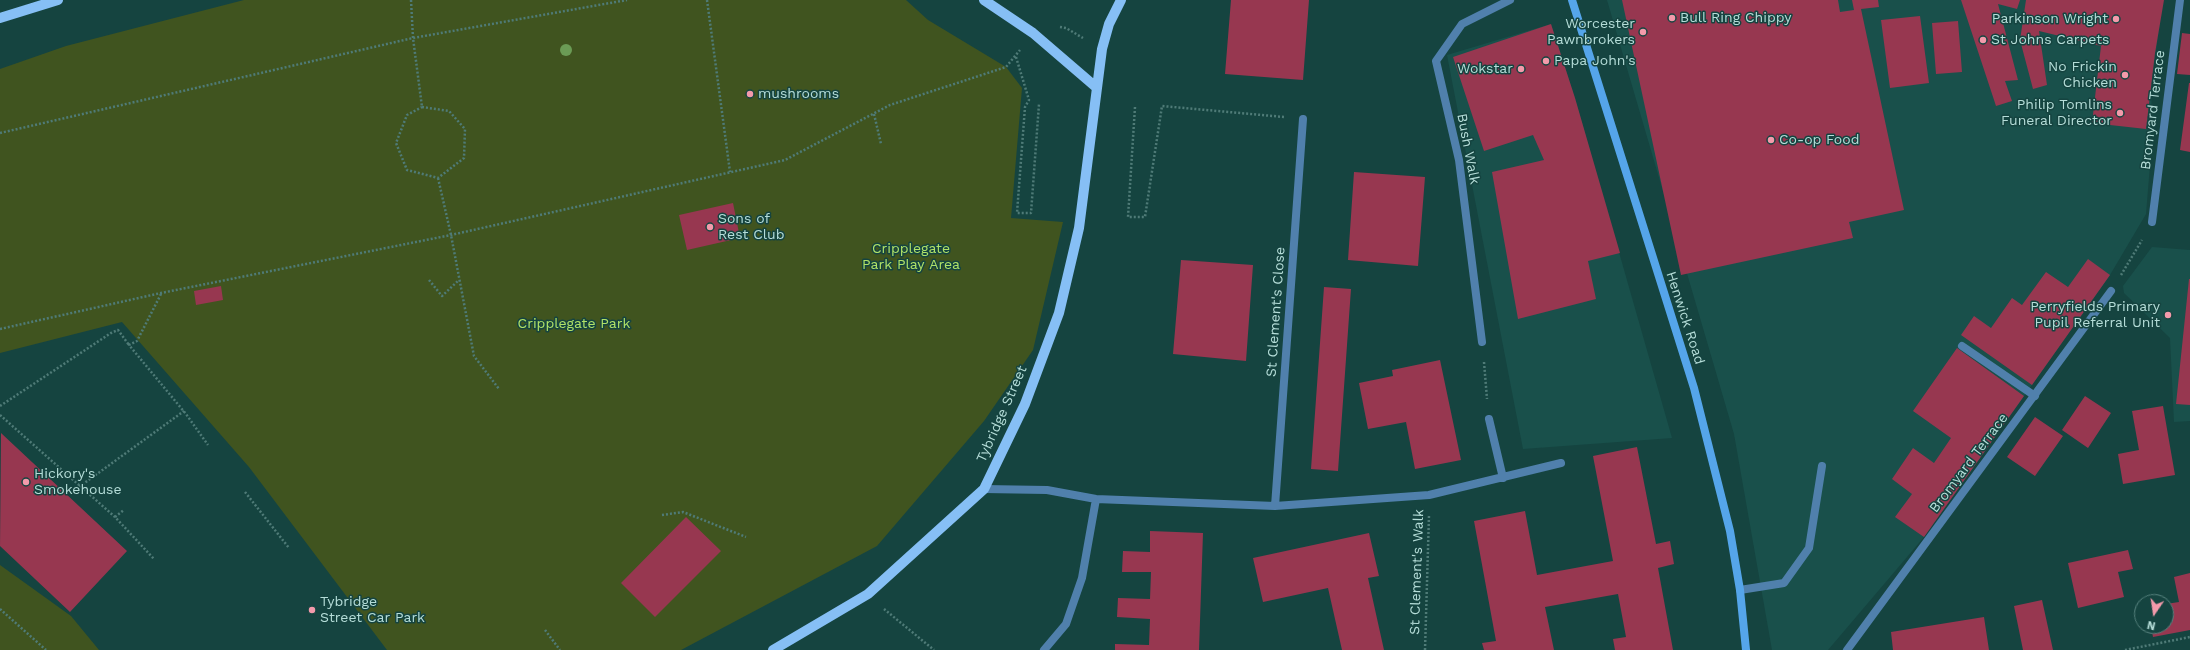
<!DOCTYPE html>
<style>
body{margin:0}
#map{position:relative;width:2190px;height:650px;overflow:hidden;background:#154440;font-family:"Work Sans",sans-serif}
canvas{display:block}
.north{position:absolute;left:2134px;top:594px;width:40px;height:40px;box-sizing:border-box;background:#154440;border:1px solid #55817d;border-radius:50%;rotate:193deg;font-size:11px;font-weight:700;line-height:16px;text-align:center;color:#b5ddd8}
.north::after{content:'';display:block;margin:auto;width:14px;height:18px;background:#f39aab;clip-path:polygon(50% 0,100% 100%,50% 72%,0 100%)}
</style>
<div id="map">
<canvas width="2190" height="650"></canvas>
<div class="north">N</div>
</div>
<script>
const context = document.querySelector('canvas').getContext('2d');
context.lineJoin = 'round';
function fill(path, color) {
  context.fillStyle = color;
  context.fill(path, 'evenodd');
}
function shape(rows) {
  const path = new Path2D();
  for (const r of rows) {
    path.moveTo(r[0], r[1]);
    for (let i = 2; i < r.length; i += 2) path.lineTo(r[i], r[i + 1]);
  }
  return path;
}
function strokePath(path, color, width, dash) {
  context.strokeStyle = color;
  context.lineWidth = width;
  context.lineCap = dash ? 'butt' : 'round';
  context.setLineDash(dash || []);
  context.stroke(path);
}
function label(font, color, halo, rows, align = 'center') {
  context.font = font + ' "Work Sans",sans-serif';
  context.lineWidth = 3;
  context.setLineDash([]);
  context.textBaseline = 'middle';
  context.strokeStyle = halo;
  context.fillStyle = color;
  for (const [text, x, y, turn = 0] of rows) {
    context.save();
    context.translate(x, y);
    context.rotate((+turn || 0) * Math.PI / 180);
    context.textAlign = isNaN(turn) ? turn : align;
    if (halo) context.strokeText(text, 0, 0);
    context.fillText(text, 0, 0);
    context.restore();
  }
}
const built = shape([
 [1607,0,2163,0,2152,80,2150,165,2146,214,2110,275,1924,537,1828,650,1772,650,1734,434],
 [1551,24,1575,98,1672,438,1523,449,1447,55],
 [2152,247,2190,250,2190,421,2174,422,2170,338,2124,293,2123,286]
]);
const green = shape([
 [244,0,906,0,928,20,1006,67,1022,88,1011,218,1063,222,1033,350,984,421,877,546,681,650,387,650,249,467,122,322,0,353,0,69,66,46],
 [0,565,71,616,99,650,0,650]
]);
const building = shape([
 [1231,0,1309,0,1303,80,1225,74],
 [1622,0,1838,0,1840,12,1854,10,1852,0,1878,0,1879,7,1861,9,1904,210,1849,222,1853,238,1681,275],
 [1961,0,2020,0,2017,9,1998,4,2018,80,2005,81,2012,101,1996,106],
 [2026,0,2164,0,2155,53,2146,129,2092,123,2101,46,2039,31,2047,85,2033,89,2020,40],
 [1920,16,1929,83,1890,88,1881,20],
 [1958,21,1962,72,1936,74,1932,23],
 [1551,24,1575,98,1620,253,1588,261,1596,299,1518,319,1492,172,1544,160,1533,135,1484,151,1453,57],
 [2182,33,2190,34,2190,75,2177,74],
 [2189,83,2190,83,2190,152,2180,150],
 [1354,172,1425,177,1418,266,1348,260],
 [733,203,740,238,687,250,679,215],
 [2088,259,2110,275,2032,385,1961,335,1974,316,1991,328,2012,298,2022,305,2046,272,2068,287],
 [1181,260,1253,265,1246,361,1173,354],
 [2189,279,2190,279,2190,405,2176,404],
 [221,286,223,300,196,305,194,291],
 [1324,287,1351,289,1338,471,1311,469],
 [1957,348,2024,396,1924,537,1895,517,1912,494,1892,479,1913,448,1934,463,1951,438,1913,411],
 [1440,360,1461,460,1415,469,1406,422,1368,429,1359,383,1393,376,1392,370],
 [2085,396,2111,413,2088,448,2062,430],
 [2163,406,2175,475,2123,484,2118,454,2139,450,2132,411],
 [2035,417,2063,436,2035,476,2007,457],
 [1,433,127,551,70,612,0,546],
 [1637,447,1656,544,1670,541,1674,564,1658,568,1673,650,1615,650,1613,639,1626,637,1618,594,1545,607,1554,650,1484,650,1482,643,1496,641,1474,521,1525,511,1537,575,1613,561,1593,456],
 [686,517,721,551,655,617,621,583],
 [1150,531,1203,533,1199,650,1115,650,1115,644,1149,645,1150,619,1117,617,1118,598,1150,599,1151,572,1122,572,1123,551,1150,552],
 [1369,533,1379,576,1368,578,1384,650,1342,650,1328,588,1263,602,1253,558],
 [2128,550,2133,569,2118,572,2124,597,2078,608,2068,563],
 [2190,573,2190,630,2153,637,2151,626,2166,626,2166,604,2179,602,2174,577],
 [2042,600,2053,650,2023,650,2014,606],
 [1984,617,1989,650,1893,650,1891,632]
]);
const path = shape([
 [411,0,413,38,422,107],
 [707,0,730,172],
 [1060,27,1066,28,1083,38],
 [1016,57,1029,100,1025,107,1017,213,1031,213,1039,104],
 [422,107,449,111,465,129,464,158,438,178,407,170,396,143,407,115,422,107],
 [1135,107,1128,217,1145,217,1162,106,1284,117],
 [874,114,881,144],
 [0,133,413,38,627,0],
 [438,178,451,235,474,356,499,389],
 [2121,275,2142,240],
 [429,280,442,296,459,280],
 [161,294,137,341,129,345,186,414,208,445],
 [0,329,161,293,451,235,785,160,890,105,1006,67,1020,50],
 [1484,362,1487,399],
 [0,406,111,333,118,330,129,345],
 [0,415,115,517,154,559],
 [79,487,184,411],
 [245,492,289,548],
 [662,515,683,512,746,537],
 [115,517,124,510],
 [0,609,46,650],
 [884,609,934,650],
 [545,630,560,650],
 [1425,650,1429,515],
 [2125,650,2190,637]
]);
const lane = shape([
 [1962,346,2035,396],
 [1740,590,1784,583,1809,548,1822,466]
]);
const street = shape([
 [2152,222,2180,0],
 [1482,342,1459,160,1436,61,1462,24,1510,0],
 [1489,419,1503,478],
 [984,489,1047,490,1096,499,1275,506,1429,495,1561,463],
 [1275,506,1303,119],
 [1044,650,1066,624,1082,578,1096,499],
 [1847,650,2111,291]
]);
const secondary = shape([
 [1572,0,1694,388,1730,531,1740,590,1746,650]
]);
const primary = shape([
 [984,0,1033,33,1097,88],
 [0,18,58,0],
 [773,650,868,594,984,489,1025,404,1059,313,1079,228,1102,49,1109,24,1121,0]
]);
const trees = [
 [566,50]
];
const markers = [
 [1672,18,4,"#f39aab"],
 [2116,19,4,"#f39aab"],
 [1643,32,4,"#f39aab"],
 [1983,40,4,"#f39aab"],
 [1546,61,4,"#f39aab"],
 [1521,69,4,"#f39aab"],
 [2125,75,4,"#f39aab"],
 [750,94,4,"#f39aab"],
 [2120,113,4,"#f39aab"],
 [1771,140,4,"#f39aab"],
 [710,227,4,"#f39aab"],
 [2168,315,4,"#f39aab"],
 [26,482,4,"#f39aab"],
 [312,610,4,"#f39aab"]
];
const poiNames = [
 ["Bull Ring Chippy",1680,18],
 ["Parkinson Wright",2108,19,"right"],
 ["Worcester",1635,24,"right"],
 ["Pawnbrokers",1635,40,"right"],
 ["St Johns Carpets",1991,40],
 ["Papa John's",1554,61],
 ["No Frickin",2117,67,"right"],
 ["Chicken",2117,83,"right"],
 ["Wokstar",1513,69,"right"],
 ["mushrooms",758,94],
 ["Philip Tomlins",2112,105,"right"],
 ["Funeral Director",2112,121,"right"],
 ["Co-op Food",1779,140],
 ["Sons of",718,219],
 ["Rest Club",718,235],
 ["Perryfields Primary",2160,307,"right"],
 ["Pupil Referral Unit",2160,323,"right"],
 ["Hickory's",34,474],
 ["Smokehouse",34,490],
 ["Tybridge",320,602],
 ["Street Car Park",320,618]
];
const streetNames = [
 ["Bromyard Terrace",2153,110,-83],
 ["Bush Walk",1468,149,79],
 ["St Clement's Close",1276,312,-86],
 ["Henwick Road",1685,318,72],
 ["Tybridge Street",1002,414,-66],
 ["Bromyard Terrace",1969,463,-53],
 ["St Clement's Walk",1417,572,-88]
];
const parkNames = [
 ["Cripplegate",911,249],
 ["Park Play Area",911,265],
 ["Cripplegate Park",574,324]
];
fill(built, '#19504b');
fill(green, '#40541f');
fill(building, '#973750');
strokePath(path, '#4f7b77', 2.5, [2, 2]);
strokePath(lane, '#5080ac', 8);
strokePath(street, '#5080ac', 8);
strokePath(secondary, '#55a5ea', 8);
strokePath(primary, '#86bff5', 10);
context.fillStyle = '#6b9b55';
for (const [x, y] of trees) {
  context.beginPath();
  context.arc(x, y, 6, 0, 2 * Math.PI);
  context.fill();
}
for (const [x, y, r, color] of markers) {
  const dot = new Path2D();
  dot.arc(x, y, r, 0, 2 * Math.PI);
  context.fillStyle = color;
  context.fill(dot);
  strokePath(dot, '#154440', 1.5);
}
label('14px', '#b5ddd8', '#154440', poiNames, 'left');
label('14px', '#b5ddd8', '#154440', streetNames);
label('14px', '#b1e267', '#154440', parkNames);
</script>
